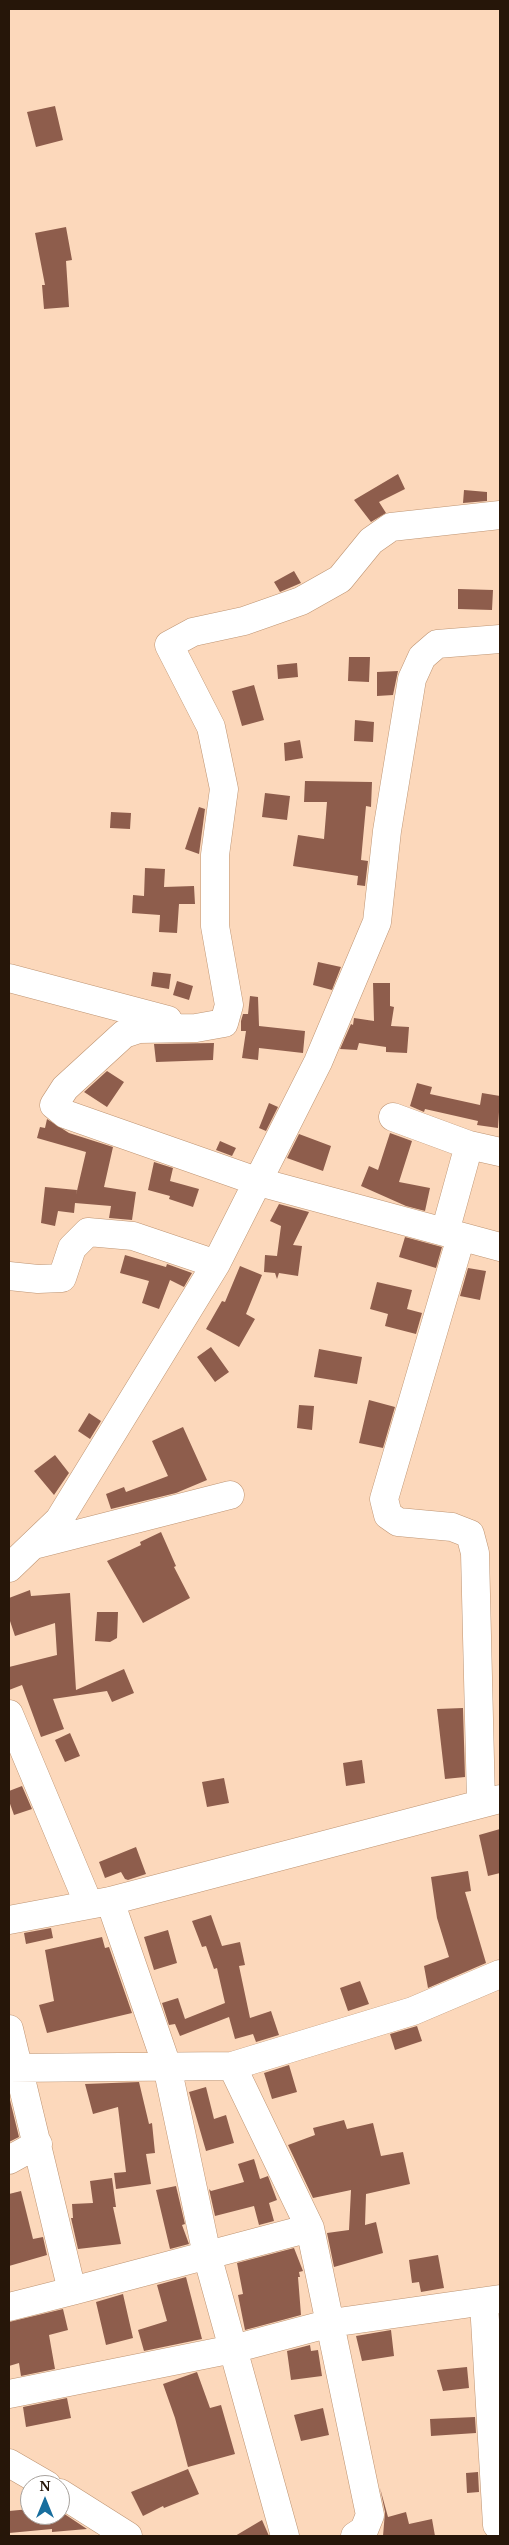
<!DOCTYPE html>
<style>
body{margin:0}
#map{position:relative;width:509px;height:2545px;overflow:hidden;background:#fcd8bb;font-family:"Noto Serif",serif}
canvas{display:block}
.frame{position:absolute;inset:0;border:10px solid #261609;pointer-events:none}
.north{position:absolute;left:20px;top:2475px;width:50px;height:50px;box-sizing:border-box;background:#fff;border:1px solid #a8a29d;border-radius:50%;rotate:0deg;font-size:14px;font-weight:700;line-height:20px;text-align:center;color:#261609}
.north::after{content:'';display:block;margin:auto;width:18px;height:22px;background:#186e9e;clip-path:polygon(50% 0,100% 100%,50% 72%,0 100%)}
</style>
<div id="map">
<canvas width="509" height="2545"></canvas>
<div class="frame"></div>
<div class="north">N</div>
</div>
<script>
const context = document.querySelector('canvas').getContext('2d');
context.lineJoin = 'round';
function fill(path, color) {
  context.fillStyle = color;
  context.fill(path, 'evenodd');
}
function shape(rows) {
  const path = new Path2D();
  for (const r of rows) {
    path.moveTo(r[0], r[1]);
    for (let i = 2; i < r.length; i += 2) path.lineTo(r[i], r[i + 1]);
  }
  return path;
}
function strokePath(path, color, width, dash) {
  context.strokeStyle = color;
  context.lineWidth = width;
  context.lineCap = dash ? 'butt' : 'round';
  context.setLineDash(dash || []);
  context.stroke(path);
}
const building = shape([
 [55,106,63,140,36,147,27,112],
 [66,227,72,260,66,261,69,307,44,309,42,285,45,285,35,233],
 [398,474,405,489,379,502,386,513,371,522,354,500],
 [464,490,487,492,487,501,463,503],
 [294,571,301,583,280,592,274,582],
 [458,589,493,590,492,610,458,609],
 [349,657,370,657,369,682,348,681],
 [297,663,298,677,278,679,277,665],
 [398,671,393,695,377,696,377,672],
 [254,685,264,720,242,726,232,691],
 [355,720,374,722,373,742,354,741],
 [300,740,303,758,285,761,284,743],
 [305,781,372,782,371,807,366,806,361,860,368,861,365,886,357,885,358,876,293,866,298,835,324,839,327,802,304,802],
 [265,793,290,796,287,820,262,817],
 [199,807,205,809,199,854,185,849],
 [111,812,131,813,130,829,110,828],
 [145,868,165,869,164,887,194,886,195,904,179,904,177,933,159,932,160,915,132,913,133,895,144,896],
 [318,962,341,967,332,990,313,985],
 [153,972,171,974,169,989,151,986],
 [177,981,193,986,189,1000,173,995],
 [373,983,390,983,390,1006,394,1007,391,1026,409,1027,407,1053,386,1052,386,1047,359,1043,357,1050,340,1049,351,1024,353,1025,354,1018,374,1021],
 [250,996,258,997,259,1026,305,1031,303,1053,259,1048,258,1060,242,1058,246,1031,241,1031,241,1021,243,1014,248,1014],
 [214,1043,213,1060,156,1062,154,1044],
 [107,1071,124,1082,107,1107,84,1092],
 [417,1083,432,1087,430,1094,480,1105,482,1093,500,1096,498,1128,477,1125,478,1121,425,1109,424,1112,410,1106],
 [269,1103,278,1107,266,1131,259,1128],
 [47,1119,69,1133,113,1147,104,1187,136,1192,132,1220,109,1218,111,1206,75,1203,74,1213,58,1211,55,1226,41,1223,45,1187,77,1190,76,1195,86,1152,37,1138,40,1127,45,1128],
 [390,1133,412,1141,399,1182,430,1188,425,1211,406,1206,361,1186,369,1166,378,1170],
 [299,1134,331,1146,323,1171,287,1158],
 [220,1141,236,1148,232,1156,216,1150],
 [154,1162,173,1168,170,1181,199,1189,193,1207,169,1199,170,1196,148,1190],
 [279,1204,309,1212,293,1245,302,1246,298,1276,279,1273,277,1279,275,1273,264,1272,265,1255,277,1256,281,1226,270,1221],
 [405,1237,442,1247,436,1268,399,1257],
 [125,1255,166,1267,167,1264,192,1273,184,1287,170,1280,159,1309,142,1303,149,1281,120,1273],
 [240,1266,262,1275,246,1314,255,1319,239,1347,206,1329,222,1301,225,1302],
 [468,1268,486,1271,480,1300,460,1296],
 [377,1282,412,1290,407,1309,422,1313,416,1334,385,1326,388,1314,370,1309],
 [211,1347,229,1372,215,1382,197,1357],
 [319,1349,362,1357,357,1384,314,1377],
 [369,1400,395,1407,383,1448,359,1443],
 [299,1405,314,1406,312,1430,297,1428],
 [89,1413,101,1421,90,1439,78,1431],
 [183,1427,207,1480,176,1493,111,1509,106,1494,124,1487,126,1492,168,1476,152,1441],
 [55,1455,69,1473,54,1495,34,1471],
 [161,1532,176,1566,174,1567,190,1598,143,1623,107,1561,141,1545,140,1542],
 [30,1590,31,1596,70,1593,76,1690,124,1669,134,1693,112,1702,107,1691,53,1699,64,1729,41,1737,22,1685,9,1690,9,1667,57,1655,55,1623,15,1636,9,1618,9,1598],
 [97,1612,118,1612,117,1638,110,1642,95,1641],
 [463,1708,465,1777,445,1779,437,1709],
 [70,1733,80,1756,65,1762,55,1740],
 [362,1760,365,1783,346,1786,343,1763],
 [224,1778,229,1803,207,1807,202,1782],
 [22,1786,32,1809,14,1815,9,1801,9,1791],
 [500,1829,500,1873,488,1876,479,1835],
 [136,1847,146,1874,128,1880,125,1879,121,1872,105,1878,99,1862],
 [468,1871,471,1891,465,1892,486,1963,428,1988,424,1966,449,1957,437,1918,431,1877],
 [211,1915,222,1946,240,1942,245,1965,239,1966,250,2018,271,2011,279,2035,256,2042,253,2034,235,2039,229,2017,180,2036,175,2024,169,2025,162,2003,178,1998,185,2019,225,2003,217,1968,214,1969,206,1946,202,1947,192,1921],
 [51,1928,53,1938,26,1944,24,1933],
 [168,1930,177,1963,154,1970,144,1937],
 [102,1937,105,1948,109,1947,132,2013,47,2033,39,2005,54,2001,45,1950],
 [360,1981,369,2004,348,2011,340,1988],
 [417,2026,422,2041,395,2050,390,2034],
 [289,2065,297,2092,272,2099,264,2073],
 [139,2082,149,2124,152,2123,155,2153,146,2154,151,2184,116,2189,114,2173,126,2172,118,2107,93,2114,85,2084],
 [206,2087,214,2119,226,2115,234,2143,206,2151,189,2092],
 [9,2096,19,2137,9,2142],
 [344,2120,347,2129,373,2123,381,2156,403,2152,410,2184,366,2194,365,2225,376,2222,383,2253,334,2267,327,2233,349,2230,351,2190,313,2198,288,2145,315,2135,313,2128],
 [254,2159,260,2179,268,2176,277,2200,269,2203,274,2221,259,2225,254,2206,215,2216,209,2189,211,2191,244,2182,238,2164],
 [112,2178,116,2207,113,2207,121,2244,78,2249,71,2218,73,2218,72,2204,93,2203,90,2181],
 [176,2186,185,2224,182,2225,189,2244,170,2249,156,2190],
 [21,2191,33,2239,43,2237,47,2255,9,2266,9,2194],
 [294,2248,303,2271,299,2272,300,2277,298,2277,301,2315,245,2330,238,2295,243,2294,237,2263],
 [438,2255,444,2288,421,2292,419,2282,412,2283,409,2260],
 [186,2277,202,2339,144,2351,138,2330,167,2321,157,2285],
 [123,2294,133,2338,106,2345,96,2302],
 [63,2309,68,2330,49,2335,55,2369,21,2376,19,2363,9,2366,9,2322],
 [391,2330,394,2356,362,2361,356,2336],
 [310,2345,311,2351,318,2350,322,2376,291,2380,287,2351],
 [467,2367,469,2388,443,2391,437,2370],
 [197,2372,210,2408,221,2405,235,2454,188,2467,175,2418,163,2384],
 [67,2398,71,2418,26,2427,23,2407],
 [323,2408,329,2435,301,2441,294,2415],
 [475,2417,476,2433,431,2436,430,2419],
 [188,2469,199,2494,164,2508,163,2506,143,2516,131,2492],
 [478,2472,479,2492,467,2493,466,2473],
 [380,2488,388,2517,406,2512,409,2524,432,2519,435,2536,383,2536,385,2512],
 [30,2509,30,2515,60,2515,60,2511,87,2529,52,2532,52,2529,9,2533,9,2511],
 [262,2520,269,2536,235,2536]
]);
const minor = shape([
 [500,515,391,527,371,541,340,579,301,601,244,621,193,632,169,645,211,727,224,789,215,855,215,926,229,1005,224,1023,196,1028,139,1029,124,1034,65,1088,54,1105,65,1114,259,1182,500,1247],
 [9,978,168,1020],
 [393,1117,469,1145],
 [445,1232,469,1145,500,1152],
 [461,1237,384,1499,388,1515,398,1522,452,1527,470,1534,475,1553,481,1802],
 [9,1276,38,1279,62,1278,72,1248,88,1232,133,1236,216,1264],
 [34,1545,230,1495],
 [9,1568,59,1520,216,1264,318,1062,377,922,387,831,412,679,422,657,437,644,500,639],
 [9,1714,89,1905],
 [110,1901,167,2066,207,2255,285,2536],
 [9,1920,110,1901,500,1799],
 [9,2029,72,2291,310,2228],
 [232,2066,413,2011,500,1974],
 [9,2068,232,2066,310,2228,370,2515,364,2530,355,2536],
 [9,2160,38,2144],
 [484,2303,497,2525],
 [9,2307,72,2291],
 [9,2394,233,2349,331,2323,500,2299]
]);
const major = shape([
 [9,2463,47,2485],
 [60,2493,128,2536]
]);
fill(building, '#8e5d4c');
strokePath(minor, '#be9472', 29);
strokePath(major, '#be9472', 29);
strokePath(minor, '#fff', 28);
strokePath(major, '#fff', 28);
</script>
